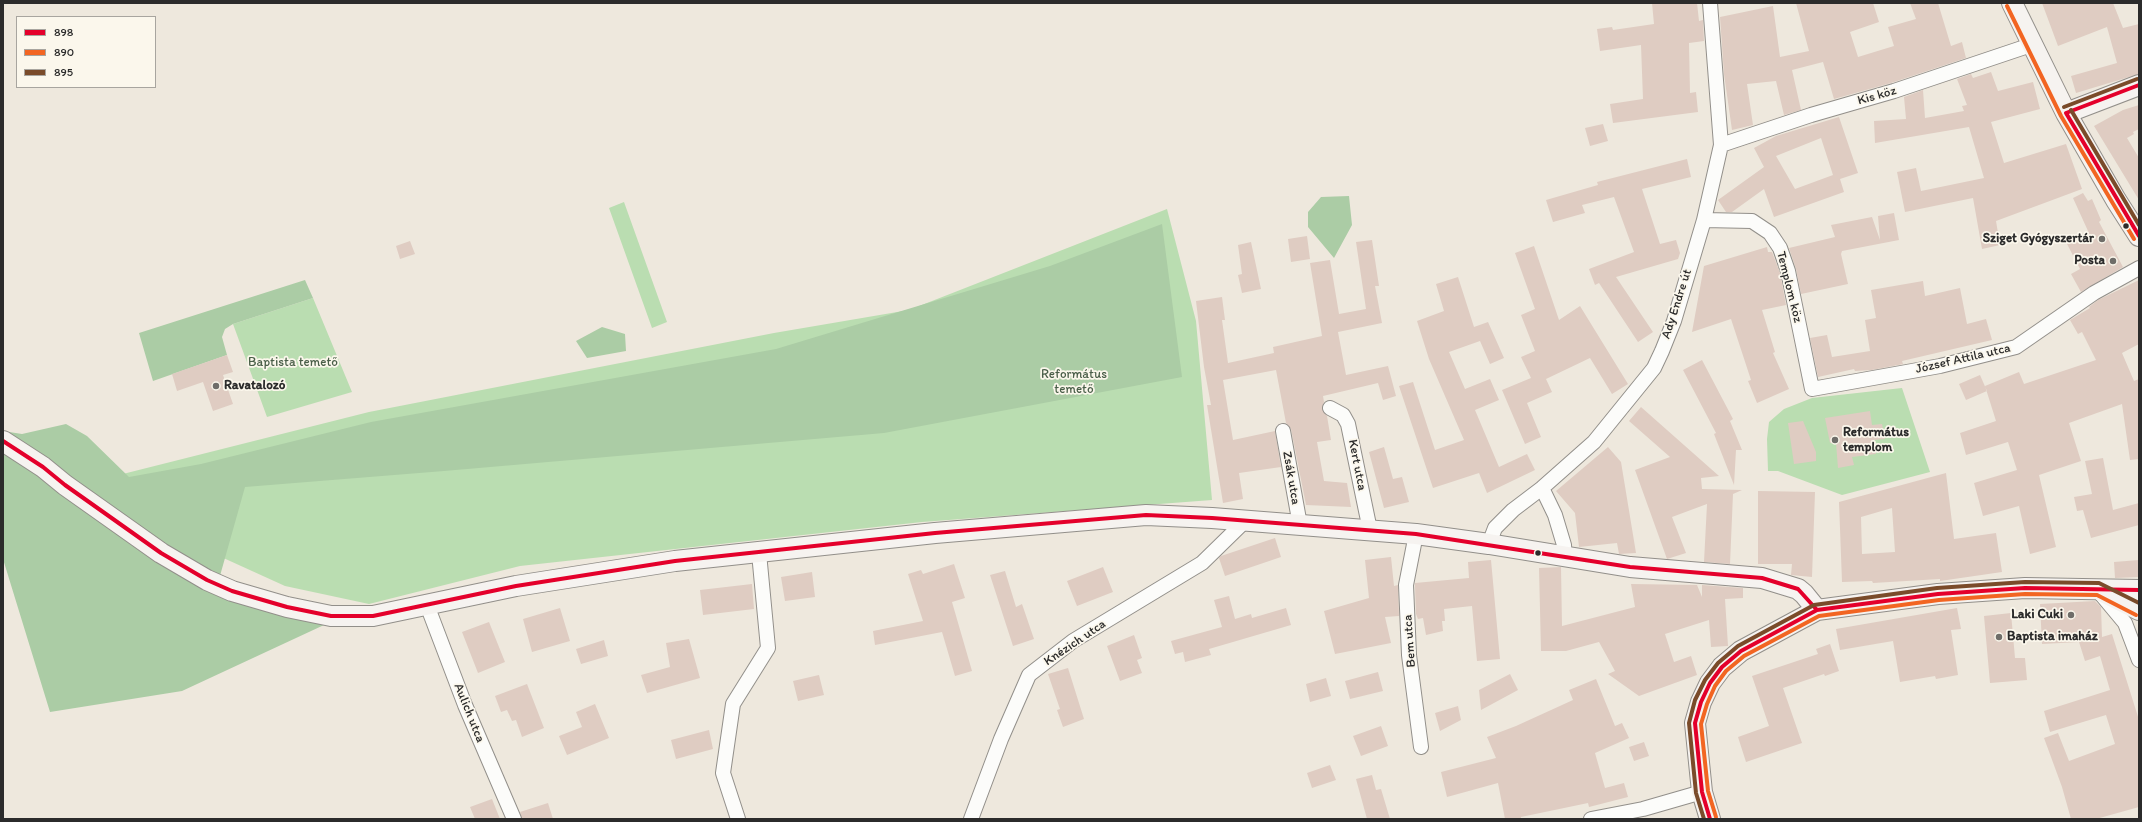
<!DOCTYPE html>
<meta charset="utf-8">
<style>
body{margin:0}
#map{position:relative;width:2142px;height:822px;overflow:hidden;background:#eee8dd;font-family:Itim,sans-serif}
canvas{display:block}
.frame{position:absolute;inset:0;border:4px solid #2b2b2b;pointer-events:none}
.legend{position:absolute;left:16px;top:16px;width:140px;height:72px;box-sizing:border-box;background:#fbf7ec;border:1px solid #a8a59f;margin:0;padding:5px 7px;list-style:none;font-size:12px;color:#2b2b2b}
.legend li{display:flex;align-items:center;gap:8px;height:20px}
.legend b{width:20px;border:1px solid #a8a59f}
</style>
<div id="map">
<canvas width="2142" height="822"></canvas>
<div class="frame"></div>
<ul class="legend">
<li><b style="height:5px;background:#e4002b"></b>898</li>
<li><b style="height:5px;background:#f26522"></b>890</li>
<li><b style="height:5px;background:#7a4b2a"></b>895</li>
</ul>
</div>
<script>
const context = document.querySelector('canvas').getContext('2d');
context.lineJoin = 'round';
function fill(path, color) {
  context.fillStyle = color;
  context.fill(path, 'evenodd');
}
function shape(rows) {
  const path = new Path2D();
  for (const r of rows) {
    path.moveTo(r[0], r[1]);
    for (let i = 2; i < r.length; i += 2) path.lineTo(r[i], r[i + 1]);
  }
  return path;
}
function strokePath(path, color, width, dash) {
  context.strokeStyle = color;
  context.lineWidth = width;
  context.lineCap = dash ? 'butt' : 'round';
  context.setLineDash(dash || []);
  context.stroke(path);
}
function label(font, color, halo, rows, align = 'center') {
  context.font = font + ' Itim,sans-serif';
  context.lineWidth = 3.5;
  context.setLineDash([]);
  context.textBaseline = 'middle';
  context.strokeStyle = halo;
  context.fillStyle = color;
  for (const [text, x, y, turn = 0] of rows) {
    context.save();
    context.translate(x, y);
    context.rotate((+turn || 0) * Math.PI / 180);
    context.textAlign = isNaN(turn) ? turn : align;
    if (halo) context.strokeText(text, 0, 0);
    context.fillText(text, 0, 0);
    context.restore();
  }
}
const green = shape([
 [624,202,667,322,652,328,609,208],
 [1167,209,1196,321,1212,500,922,522,520,566,369,604,285,586,208,551,99,480,369,412,774,333,909,310],
 [313,298,352,392,267,417,233,324],
 [1902,388,1930,472,1842,495,1778,471,1768,471,1767,439,1769,422,1784,409,1812,398]
]);
const forest = shape([
 [1349,196,1352,225,1334,258,1308,227,1308,212,1321,197],
 [1162,224,1182,377,884,433,444,471,245,487,216,590,324,625,182,691,50,712,3,559,3,431,22,434,66,424,87,436,129,477,201,464,371,422,776,349,1050,266],
 [305,280,313,298,233,324,225,329,222,337,227,355,153,381,139,333],
 [602,327,625,334,626,351,587,358,576,341]
]);
const building = shape([
 [1652,3,1697,3,1699,21,1703,20,1704,41,1689,43,1690,93,1696,92,1698,112,1613,123,1610,104,1643,99,1641,45,1600,51,1597,29,1612,27,1613,30,1654,24],
 [1796,3,1873,3,1879,22,1850,32,1858,57,1894,46,1888,27,1916,19,1910,3,1938,3,1951,46,1962,42,1966,58,1891,83,1834,99,1823,62,1792,70,1801,110,1784,115,1776,81,1747,84,1753,125,1732,130,1724,74,1720,17,1773,6,1780,57,1809,51],
 [2042,3,2113,3,2123,28,2139,24,2139,74,2076,93,2071,76,2117,63,2107,27,2058,46],
 [1991,72,1998,91,2033,82,2040,109,1991,122,2004,163,2066,144,2082,189,1996,221,2000,245,1982,249,1973,198,1905,212,1897,172,1916,168,1921,191,1984,178,1969,127,1875,143,1874,121,1906,119,1904,97,1923,90,1925,118,1964,111,1962,106,1967,105,1957,79,1971,74,1973,78],
 [2139,105,2139,129,2133,132,2134,134,2127,138,2139,158,2139,200,2094,126,2123,110],
 [1839,117,1858,173,1840,179,1844,192,1774,217,1764,189,1732,212,1726,212,1718,200,1764,167,1754,148,1776,136],
 [1821,138,1833,175,1795,189,1776,156],
 [1603,124,1608,141,1590,146,1585,128],
 [1687,159,1691,177,1642,189,1660,244,1676,240,1680,253,1678,259,1616,277,1653,332,1638,342,1599,283,1595,285,1589,269,1634,252,1614,197,1582,205,1585,213,1553,222,1546,200,1598,185,1597,182],
 [2083,193,2088,201,2092,199,2101,220,2099,222,2123,267,2081,292,2071,274,2080,269,2066,242,2088,231,2073,198],
 [1894,213,1899,240,1842,251,1841,254,1848,284,1801,294,1796,269,1789,248,1835,237,1831,225,1872,217,1880,240,1878,216],
 [1307,236,1310,259,1291,262,1288,239],
 [1372,240,1379,286,1375,286,1382,323,1338,332,1346,375,1388,366,1396,396,1383,400,1378,383,1323,396,1324,402,1322,409,1327,416,1331,440,1317,442,1324,481,1347,483,1351,507,1306,505,1291,429,1286,423,1276,370,1223,380,1233,440,1275,431,1281,467,1239,473,1243,499,1223,503,1207,405,1211,405,1204,367,1196,301,1222,297,1225,320,1222,320,1228,363,1274,353,1273,347,1322,336,1310,263,1330,260,1339,314,1366,309,1356,242],
 [410,241,415,254,400,259,396,246],
 [1251,242,1261,289,1242,293,1238,275,1242,274,1238,245],
 [1534,246,1559,320,1580,306,1628,384,1612,394,1590,358,1546,379,1552,392,1527,403,1541,437,1525,444,1502,390,1531,378,1521,357,1535,351,1521,315,1535,309,1515,253],
 [1767,247,1768,252,1772,252,1780,273,1786,305,1762,310,1775,352,1773,353,1789,389,1757,403,1748,381,1751,380,1731,319,1692,332,1704,266],
 [1458,277,1474,327,1488,322,1504,358,1490,364,1480,341,1449,352,1465,389,1490,379,1499,400,1475,410,1499,467,1527,454,1535,470,1487,493,1479,473,1433,488,1399,386,1413,382,1435,450,1464,440,1429,359,1417,321,1444,311,1436,284],
 [2139,280,2139,344,2122,353,2134,381,2139,379,2139,459,2130,460,2122,404,2069,423,2081,461,2039,475,2056,547,2030,554,2019,506,1983,516,1974,483,2017,470,2008,442,1966,455,1960,433,1996,421,1985,386,2019,372,2024,384,2096,360,2082,332,2078,334,2070,320,2090,308,2089,307,2098,300],
 [1923,281,1925,296,1960,288,1967,324,1986,319,1992,340,1902,361,1903,364,1872,370,1855,371,1854,369,1818,377,1810,338,1827,335,1832,357,1870,351,1865,320,1876,318,1871,290],
 [227,355,233,372,223,375,233,404,213,411,203,382,177,391,172,374],
 [1702,360,1733,419,1730,421,1742,450,1736,450,1734,485,1714,434,1716,433,1683,370],
 [1980,375,1987,391,1966,400,1959,384],
 [1641,407,1719,476,1701,478,1702,489,1742,490,1733,494,1730,564,1704,562,1707,504,1672,517,1686,553,1667,559,1635,470,1670,457,1629,421],
 [1870,411,1872,425,1882,424,1885,439,1874,440,1876,454,1852,457,1854,465,1838,468,1836,443,1830,443,1825,418],
 [1803,421,1816,452,1816,461,1794,464,1788,423],
 [1384,447,1393,479,1402,477,1409,502,1384,508,1369,452],
 [1608,447,1621,462,1636,553,1619,554,1617,543,1579,547,1575,513,1556,491],
 [2103,458,2113,510,2139,503,2139,525,2091,538,2083,510,2077,511,2074,497,2092,494,2085,461],
 [1946,473,1954,539,1996,533,2002,572,1940,581,1940,579,1873,583,1872,581,1842,582,1839,502],
 [1892,508,1895,552,1862,554,1861,517],
 [1758,491,1815,492,1812,577,1791,575,1792,564,1758,564],
 [1275,538,1281,557,1225,576,1219,558,1221,556],
 [1391,557,1394,586,1398,585,1399,616,1385,617,1391,643,1335,654,1324,611,1369,598,1365,560],
 [1491,560,1500,659,1477,661,1472,606,1444,609,1445,621,1442,621,1443,631,1426,635,1423,618,1418,619,1416,614,1415,586,1415,583,1469,578,1468,562],
 [2139,560,2139,577,2115,578,2114,562],
 [954,564,965,598,952,602,972,671,955,676,942,632,875,645,873,631,923,621,908,574,921,570,923,574],
 [1103,567,1113,592,1077,606,1067,581],
 [1561,567,1562,626,1635,607,1631,584,1697,585,1702,597,1702,585,1743,588,1743,598,1725,599,1728,646,1711,647,1709,620,1665,634,1674,662,1691,656,1697,675,1639,696,1608,674,1615,671,1599,642,1566,651,1541,651,1539,568],
 [1005,571,1016,607,1022,604,1034,639,1013,646,990,575],
 [812,572,815,597,785,601,781,577],
 [752,584,754,609,703,615,700,590],
 [1229,596,1235,619,1251,614,1252,618,1286,608,1291,625,1209,649,1211,655,1185,662,1183,652,1175,654,1171,641,1222,627,1214,600],
 [2095,601,2101,607,2102,637,2112,634,2139,720,2139,807,2096,819,2071,819,2062,787,2044,738,2058,733,2069,761,2115,744,2106,715,2050,732,2044,711,2110,690,2100,656,2085,661,2079,642,2042,644,2040,604],
 [560,608,570,641,532,652,523,619],
 [1957,608,1961,629,1951,630,1958,675,1936,679,1935,676,1900,682,1893,641,1840,650,1836,629],
 [2011,613,2015,658,2025,658,2027,680,1990,683,1984,616],
 [489,622,505,662,478,673,462,632],
 [1134,635,1142,658,1137,660,1142,673,1120,681,1107,646],
 [689,639,700,678,647,693,641,675,670,667,666,643],
 [604,640,608,656,581,664,576,649],
 [1830,644,1839,671,1825,676,1824,674,1783,688,1802,743,1746,762,1738,737,1769,726,1752,676,1818,654,1816,649],
 [1068,668,1084,719,1063,727,1057,710,1060,709,1048,674],
 [1378,672,1383,691,1350,699,1345,681],
 [1510,674,1518,690,1481,710,1479,690],
 [819,675,824,695,798,701,793,681],
 [1326,678,1331,696,1310,702,1306,684],
 [1596,679,1615,726,1622,723,1629,738,1595,753,1605,788,1624,783,1628,797,1589,807,1588,803,1521,817,1521,819,1505,819,1498,783,1447,797,1441,772,1496,758,1487,737,1516,726,1573,700,1569,690],
 [527,684,544,728,522,737,516,720,512,721,507,710,501,712,495,696],
 [595,704,609,738,567,755,559,736,582,727,576,712],
 [1458,706,1461,720,1440,731,1435,713],
 [1381,726,1388,746,1361,756,1353,736],
 [709,730,713,749,676,759,671,740],
 [1644,742,1649,756,1634,761,1629,747],
 [1330,765,1336,780,1312,788,1307,773],
 [1372,775,1376,790,1381,789,1390,819,1367,819,1356,779],
 [492,799,500,819,475,819,470,807],
 [548,803,553,819,522,819,520,812]
]);
const minor = shape([
 [1721,145,1811,115,1894,91,2031,45],
 [1704,220,1752,221,1770,233,1780,248,1788,271,1812,389,1940,366,2016,347,2094,293,2139,268],
 [1330,408,1343,415,1348,424,1370,530],
 [1283,431,1300,525],
 [1542,488,1555,515,1564,545,1565,558],
 [1416,534,1406,585,1409,655,1421,747],
 [1489,544,1495,528,1513,510,1542,488,1594,442,1654,368,1662,351,1674,321,1704,220,1721,145,1710,3],
 [2100,593,2125,623,2139,660],
 [427,605,465,705,514,819],
 [738,819,723,773,733,704,768,648,759,553],
 [971,819,1001,739,1029,675,1073,641,1202,563,1246,520],
 [1591,819,1643,809,1702,792]
]);
const secondary = shape([
 [2012,3,2066,113,2116,200,2139,236],
 [2066,113,2139,85],
 [3,441,43,467,65,485,161,553,207,580,232,591,287,607,331,616,373,616,516,586,675,561,935,533,1146,515,1212,518,1416,534,1489,544,1630,567,1762,578,1798,589,1804,594,1817,610],
 [2103,592,2139,610],
 [1710,819,1702,792,1695,723,1701,702,1710,683,1722,667,1741,651,1817,610,1938,594,2025,588,2139,590]
]);
const bus1 = shape([
 [2066,113,2139,236],
 [2066,113,2139,85],
 [3,441,43,467,65,485,161,553,207,580,232,591,287,607,331,616,373,616,516,586,675,561,935,533,1146,515,1212,518,1416,534,1630,567,1762,578,1798,589,1817,610],
 [1710,819,1702,792,1695,723,1701,702,1710,683,1722,667,1741,651,1817,610,1938,594,2025,588,2139,590]
]);
const bus2 = shape([
 [2007,6,2061,116,2134,239],
 [1716,817,1708,791,1701,724,1707,704,1715,686,1726,671,1744,656,1819,616,1939,600,2025,594,2097,595,2136,615]
]);
const bus3 = shape([
 [2064,107,2137,79],
 [2071,110,2139,225],
 [1704,819,1696,793,1689,723,1695,700,1705,680,1718,663,1738,646,1814,605,1937,588,2025,582,2099,583,2139,603]
]);
const markers = [
 [2126,226,3.5,"#2b2b2b"],
 [2102,239,4,"#6f6d69"],
 [2113,261,4,"#6f6d69"],
 [216,386,4,"#6f6d69"],
 [1835,440,4,"#6f6d69"],
 [1538,553,3.5,"#2b2b2b"],
 [2071,615,4,"#6f6d69"],
 [1999,637,4,"#6f6d69"]
];
const streetNames = [
 ["Kis köz",1877,96,-16],
 ["Templom köz",1789,287,76],
 ["Ady Endre út",1677,304,-72],
 ["József Attila utca",1963,359,-13],
 ["Kert utca",1357,465,79],
 ["Zsák utca",1291,478,80],
 ["Bem utca",1410,641,-94],
 ["Knézich utca",1075,643,-34],
 ["Aulich utca",469,713,68]
];
const poiNames = [
 ["Sziget Gyógyszertár",2094,239],
 ["Posta",2105,261],
 ["Ravatalozó",224,386,"left"],
 ["Református",1843,433,"left"],
 ["templom",1843,448,"left"],
 ["Laki Cuki",2063,615],
 ["Baptista imaház",2007,637,"left"]
];
const parkNames = [
 ["Baptista temető",293,363],
 ["Református",1074,375],
 ["temető",1074,390]
];
fill(green, '#baddb1');
fill(forest, '#abcca5');
fill(building, '#dfccc2');
strokePath(minor, '#928f8a', 16);
strokePath(secondary, '#928f8a', 22);
strokePath(minor, '#fcfcfa', 14);
strokePath(secondary, '#f6f3f0', 20);
strokePath(bus1, '#e4002b', 4);
strokePath(bus2, '#f26522', 4);
strokePath(bus3, '#7a4b2a', 4);
for (const [x, y, r, color] of markers) {
  const dot = new Path2D();
  dot.arc(x, y, r, 0, 2 * Math.PI);
  context.fillStyle = color;
  context.fill(dot);
  strokePath(dot, '#fbf7ec', 1.5);
}
label('13px', '#2b2b2b', '#fbf7ec', streetNames);
label('bold 13px', '#2b2b2b', '#fbf7ec', poiNames, 'right');
label('13px', '#495e48', '#fbf7ec', parkNames);
</script>
